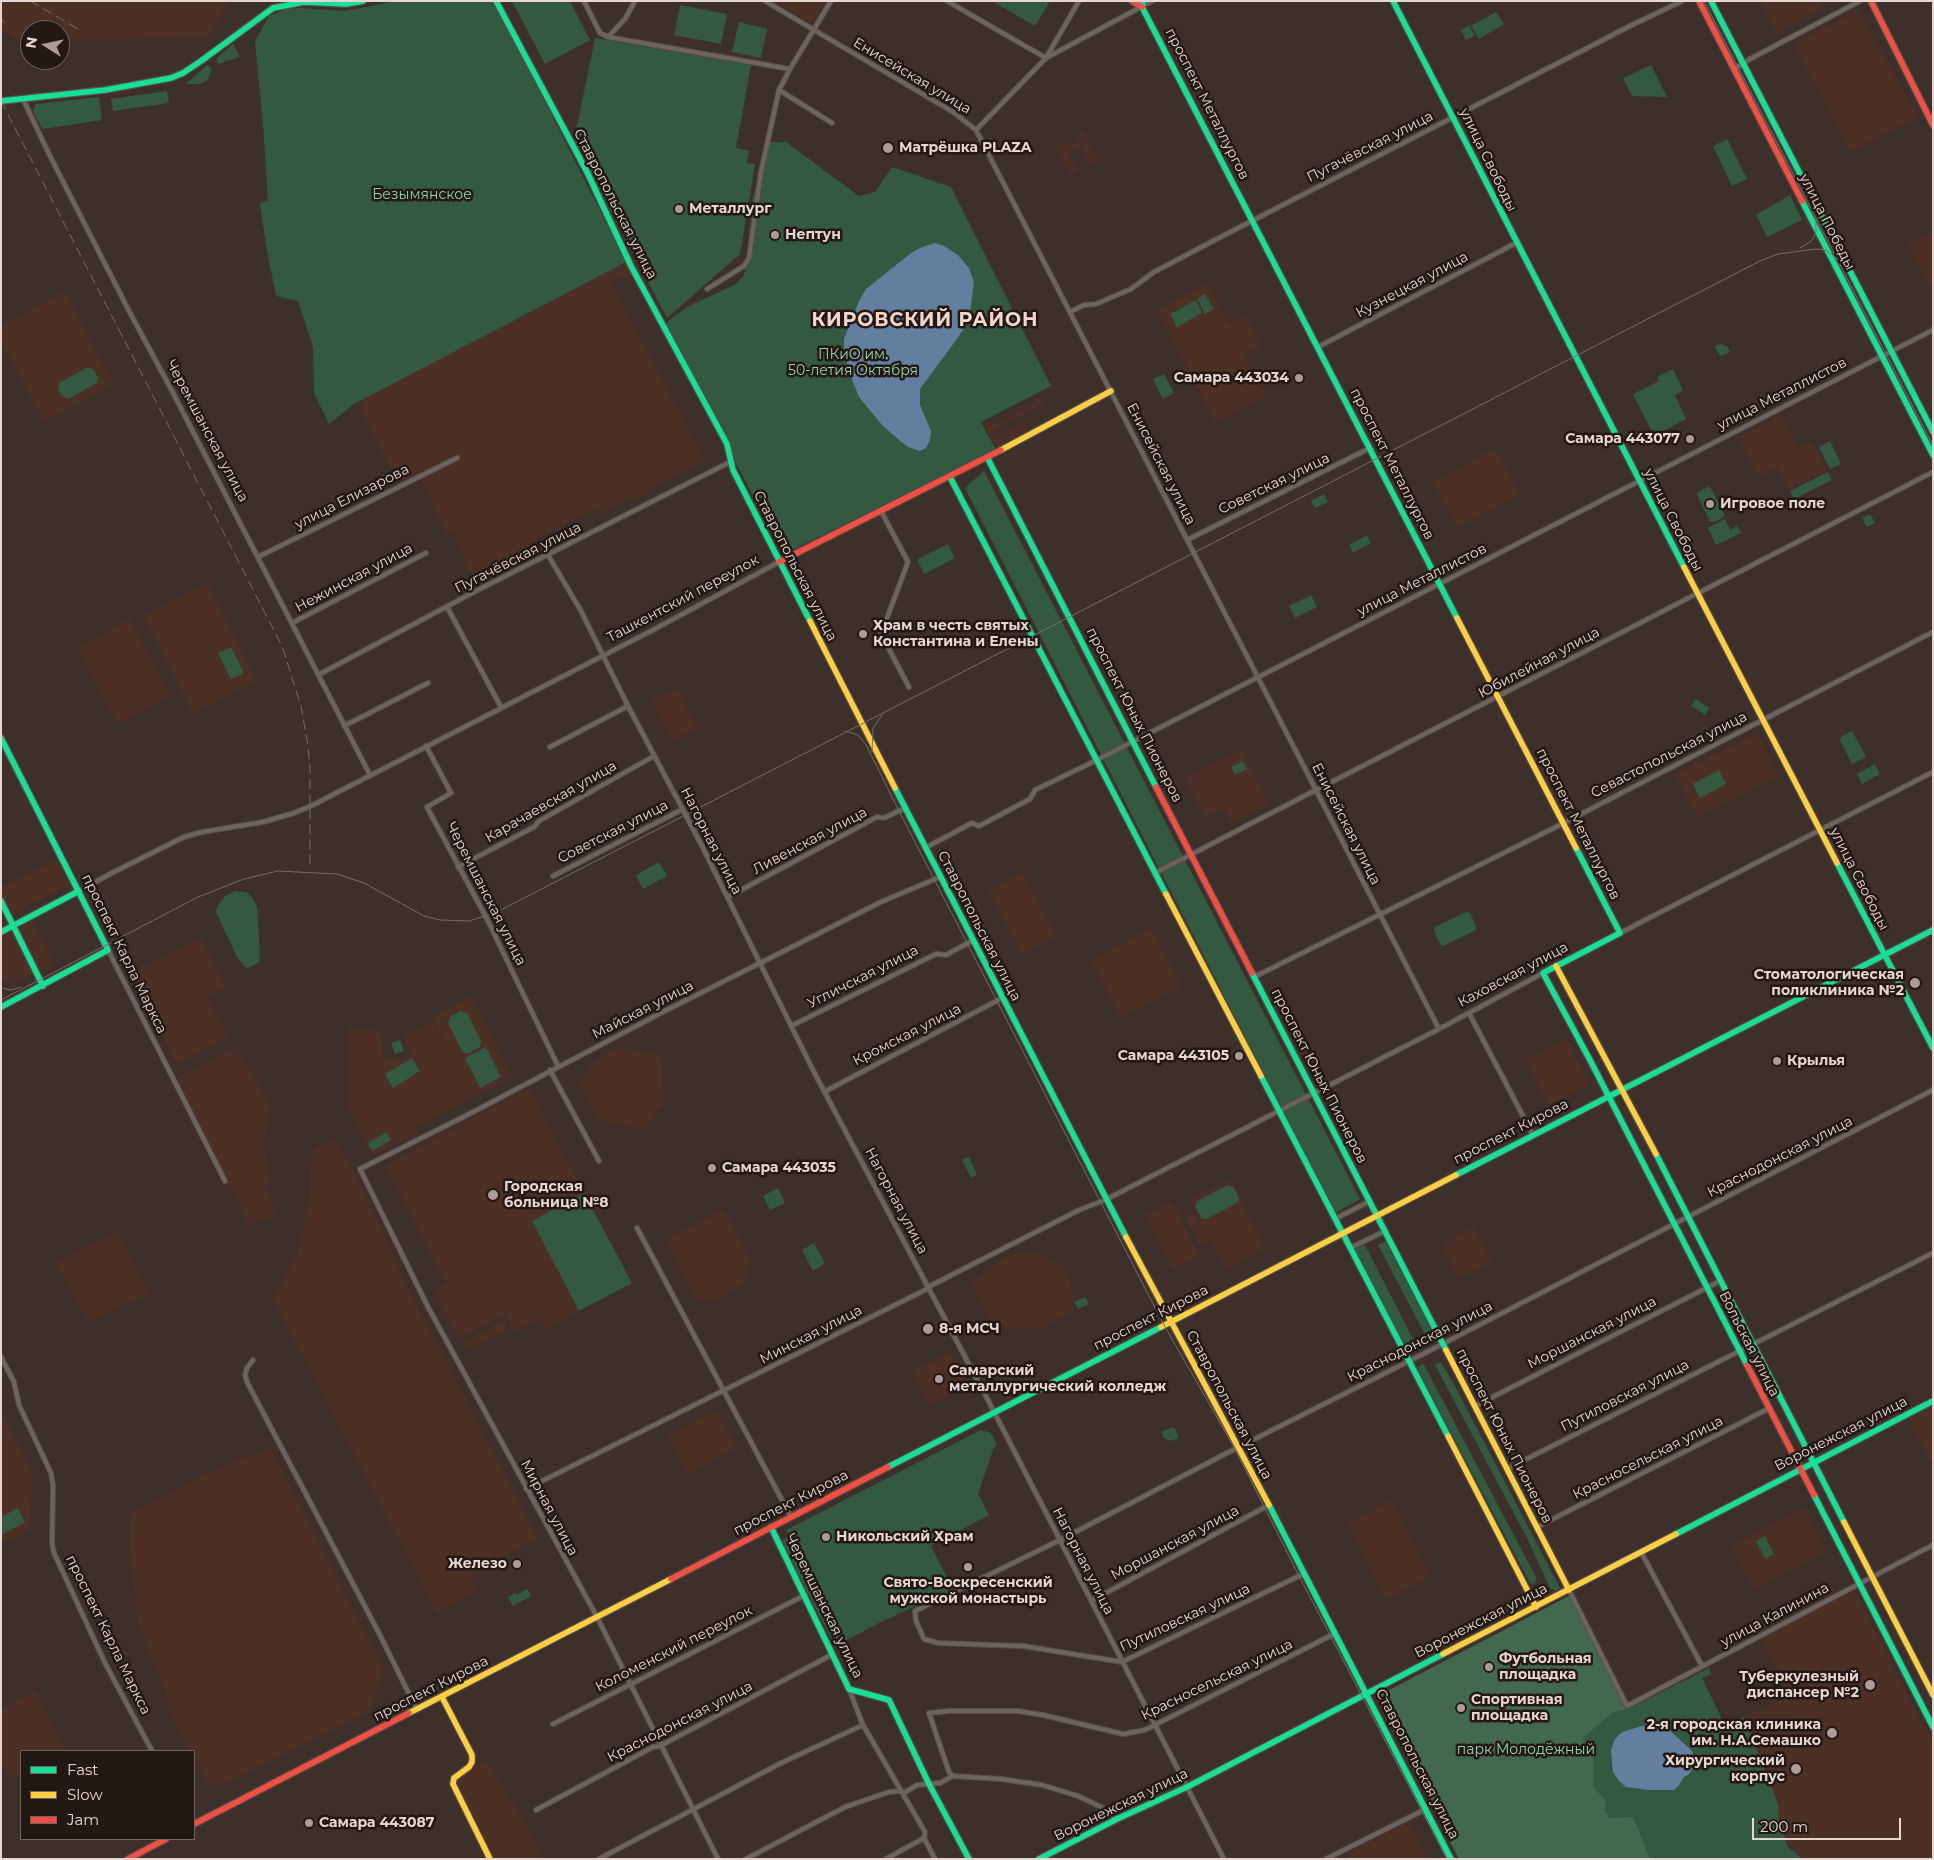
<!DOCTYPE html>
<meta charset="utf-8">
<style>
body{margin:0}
#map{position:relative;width:1934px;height:1860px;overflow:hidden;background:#3d302b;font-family:Montserrat,sans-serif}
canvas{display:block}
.frame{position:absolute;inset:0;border:2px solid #e6d6d1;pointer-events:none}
.legend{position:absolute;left:20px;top:1750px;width:175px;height:90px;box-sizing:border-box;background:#231814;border:1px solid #716460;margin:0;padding:6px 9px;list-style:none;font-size:15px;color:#e6d6d1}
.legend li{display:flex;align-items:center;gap:10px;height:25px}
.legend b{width:25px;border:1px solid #716460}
.north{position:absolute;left:20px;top:20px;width:50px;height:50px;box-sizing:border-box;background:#231814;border:1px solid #716460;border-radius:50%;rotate:280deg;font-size:14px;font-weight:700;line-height:20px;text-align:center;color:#e6d6d1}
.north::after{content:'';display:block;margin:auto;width:18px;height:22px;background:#ab9c97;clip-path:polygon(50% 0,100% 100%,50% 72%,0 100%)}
.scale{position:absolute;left:1752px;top:1818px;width:149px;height:22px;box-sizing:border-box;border:2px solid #e6d6d1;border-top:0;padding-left:6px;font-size:15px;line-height:18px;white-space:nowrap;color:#e6d6d1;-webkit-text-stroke:4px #231814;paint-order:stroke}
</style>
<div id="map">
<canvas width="1934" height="1860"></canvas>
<div class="frame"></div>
<ul class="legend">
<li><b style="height:6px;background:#16e098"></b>Fast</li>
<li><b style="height:6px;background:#ffcf43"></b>Slow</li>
<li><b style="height:6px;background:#f24e42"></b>Jam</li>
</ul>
<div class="north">N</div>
<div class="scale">200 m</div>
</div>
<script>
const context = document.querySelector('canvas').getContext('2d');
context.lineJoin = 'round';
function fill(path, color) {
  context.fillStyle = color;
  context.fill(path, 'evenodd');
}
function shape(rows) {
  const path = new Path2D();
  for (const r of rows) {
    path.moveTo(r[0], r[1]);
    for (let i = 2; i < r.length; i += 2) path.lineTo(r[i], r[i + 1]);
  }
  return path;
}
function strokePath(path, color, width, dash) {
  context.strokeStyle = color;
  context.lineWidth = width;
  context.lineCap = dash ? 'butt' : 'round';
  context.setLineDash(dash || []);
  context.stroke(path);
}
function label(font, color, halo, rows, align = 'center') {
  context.font = font + ' Montserrat,sans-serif';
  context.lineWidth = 5;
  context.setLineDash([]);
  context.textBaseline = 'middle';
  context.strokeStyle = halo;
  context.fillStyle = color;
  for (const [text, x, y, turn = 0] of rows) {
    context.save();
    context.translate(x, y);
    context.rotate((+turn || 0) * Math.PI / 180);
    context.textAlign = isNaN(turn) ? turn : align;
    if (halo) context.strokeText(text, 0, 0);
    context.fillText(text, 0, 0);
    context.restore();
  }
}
const built = shape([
 [1,1,229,1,208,38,60,40,60,30,30,30,30,40,17,40,1,29],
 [775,1,826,1,812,24],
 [1760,1,1818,1,1822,9,1777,33],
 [1858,10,1918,117,1850,152,1794,44],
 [1083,131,1098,160,1090,165,1081,147,1069,153,1078,170,1070,175,1054,146,1063,142,1065,146,1077,140,1075,135],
 [1933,231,1933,294,1907,245],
 [626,262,633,275,610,281,705,460,649,490,650,493,637,500,635,496,601,513,597,508,544,534,544,536,528,544,531,550,473,579,457,543,455,531,447,535,419,474,404,481,398,471,393,473,360,408,365,405,362,399],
 [1208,283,1229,324,1246,316,1261,346,1244,354,1266,396,1215,422,1157,310],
 [65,291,114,385,44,422,1,340,1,325],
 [1043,398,1045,403,994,430,998,435,1023,422,1028,432,1023,435,1020,430,1018,431,1020,437,1010,442,1007,436,1000,440,1001,443,996,446,984,424,989,421,992,425],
 [1782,415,1798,448,1812,441,1827,470,1789,489,1778,467,1759,477,1739,437],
 [1495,448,1520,494,1458,528,1433,482],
 [207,583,257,681,193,713,144,615],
 [130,619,170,696,117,724,77,647],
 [677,688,697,728,672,741,651,701],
 [1757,733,1779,777,1698,818,1675,774],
 [1242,749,1269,804,1232,823,1224,809,1205,818,1185,778],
 [57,859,69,885,12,915,1,894,1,887],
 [1023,872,1056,937,1022,954,989,890],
 [32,919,54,964,11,984,1,981,1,936],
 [1151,928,1181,986,1121,1018,1091,960],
 [200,937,226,987,207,997,228,1037,177,1064,130,974],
 [472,996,513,1077,416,1127,406,1109,418,1132,372,1157,349,1109,349,1027,381,1031,383,1058,403,1059,411,1053,403,1036,432,1021,451,1057,446,1061,452,1057,432,1017],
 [1567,1038,1590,1084,1548,1105,1525,1059],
 [236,1046,270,1104,264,1144,270,1183,265,1184,274,1209,273,1216,246,1225,238,1201,175,1079],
 [619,1047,661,1055,664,1104,643,1130,598,1120,580,1083,596,1059],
 [529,1088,632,1283,546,1329,540,1318,514,1332,505,1315,458,1339,434,1290,446,1283,385,1165],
 [336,1139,371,1205,405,1282,538,1538,472,1574,474,1593,437,1613,273,1299,297,1255,309,1201,311,1163,314,1148],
 [1231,1180,1266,1250,1225,1270,1190,1200],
 [1172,1201,1199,1256,1173,1269,1145,1215],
 [724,1209,750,1260,743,1284,713,1302,695,1298,665,1240],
 [1194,1213,1210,1242,1201,1247,1185,1217],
 [1474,1227,1492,1262,1459,1279,1441,1244],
 [117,1231,150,1294,137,1301,129,1302,88,1323,56,1263],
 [1032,1252,1061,1263,1070,1278,1073,1312,1040,1329,996,1327,982,1307,972,1283,1009,1254],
 [503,1321,507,1330,467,1350,463,1342],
 [949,1353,967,1386,930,1405,912,1372],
 [1933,1406,1933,1467,1908,1419],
 [1,1409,32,1471,30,1530,1,1544],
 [716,1410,736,1448,688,1474,668,1436],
 [270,1447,384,1669,370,1711,233,1780,225,1783,208,1784,194,1758,194,1751,190,1751,170,1713,164,1687,146,1646,138,1621,131,1568,129,1515,203,1475],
 [1392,1500,1431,1576,1386,1600,1348,1523],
 [1805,1508,1827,1552,1754,1590,1731,1546],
 [1854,1590,1933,1743,1933,1859,1806,1859,1786,1841,1732,1722,1790,1696,1761,1639],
 [35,1691,65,1750,21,1751,21,1773,10,1779,1,1761,1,1708],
 [486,1760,527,1826,543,1859,494,1859,455,1784,456,1779],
 [1409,1821,1428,1859,1351,1859,1348,1853]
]);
const green = shape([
 [397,1,494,1,626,262,354,404,329,424,314,393,313,347,298,301,276,296,266,246,260,203,268,200,263,125,255,41,269,16,287,9,302,8,344,11],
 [512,1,570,1,590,40,545,64],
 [992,1,1050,1,1035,26],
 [680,5,727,14,721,44,674,35],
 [1496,12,1504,24,1479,39,1471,26],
 [739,22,767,29,761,58,732,52],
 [1469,25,1475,36,1466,40,1461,30],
 [595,38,751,65,736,148,749,151,747,163,755,164,740,254,667,318,574,141],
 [233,44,240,57,218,64,217,58],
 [207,65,212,68,208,80,200,84,186,84],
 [1651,65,1667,97,1632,96,1623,78],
 [167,91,169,103,113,111,111,99],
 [99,97,102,120,43,129,36,118,33,110,36,104],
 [1727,139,1747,179,1732,186,1713,146],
 [769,142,786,142,859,196,875,192,892,167,951,187,1051,386,981,422,996,450,784,554,700,395,662,330,669,320,689,306,736,284,744,275,746,265,753,197],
 [1790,195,1802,220,1767,237,1756,215],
 [1205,294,1214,309,1205,314,1197,298],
 [1196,300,1202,313,1177,327,1170,314],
 [1721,344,1727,346,1730,352,1720,356,1715,346],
 [88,367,94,370,98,378,97,383,68,399,62,396,58,388,59,383],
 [1673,369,1683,390,1675,395,1686,419,1654,436,1633,394,1659,381,1657,377],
 [1164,374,1174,393,1163,399,1153,379],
 [1830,441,1841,464,1830,469,1819,447],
 [984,471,1360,1199,1335,1213,965,488],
 [1828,472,1832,480,1794,499,1790,491],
 [1708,487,1711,488,1724,514,1724,517,1714,522,1710,521,1697,495,1698,492],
 [1324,494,1328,502,1315,508,1311,501],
 [1870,514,1875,523,1867,527,1862,518],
 [1725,519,1730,530,1737,526,1741,533,1716,545,1708,528],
 [1367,535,1371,543,1353,553,1349,545],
 [948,544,955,558,924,574,917,559],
 [1311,595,1317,607,1295,618,1289,606],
 [231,647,244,673,231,679,218,653],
 [1696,699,1709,708,1705,715,1691,706],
 [1852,731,1866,757,1852,764,1839,738],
 [1243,761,1247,769,1235,775,1231,767],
 [1875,764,1880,774,1862,784,1857,774],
 [1719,770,1726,784,1700,798,1693,784],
 [659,862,667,876,643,889,636,875],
 [235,891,246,892,251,896,257,906,260,956,259,962,249,968,245,967,237,957,216,912,217,907,225,896],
 [1466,912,1470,913,1476,926,1476,930,1443,946,1440,944,1434,931,1435,927],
 [460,1011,467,1013,481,1041,480,1047,467,1054,462,1051,448,1023,451,1016],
 [400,1040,404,1051,395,1054,391,1043],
 [486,1047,501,1077,480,1088,465,1058],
 [412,1058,420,1071,393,1088,385,1074],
 [386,1132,391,1140,372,1151,368,1143],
 [969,1157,977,1175,971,1178,962,1160],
 [1228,1185,1234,1188,1239,1198,1238,1202,1207,1219,1202,1219,1195,1206,1197,1201],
 [778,1188,785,1203,770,1210,763,1196],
 [584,1193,632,1283,579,1311,532,1221],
 [1385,1241,1436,1338,1429,1342,1378,1245],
 [814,1243,825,1263,813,1271,802,1250],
 [1365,1245,1416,1345,1407,1350,1354,1249],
 [1085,1297,1089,1304,1078,1309,1074,1302],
 [1441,1362,1456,1388,1560,1588,1556,1591,1550,1588,1526,1536,1435,1365],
 [1423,1363,1537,1579,1534,1584,1530,1583,1417,1368],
 [1171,1428,1175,1428,1179,1438,1170,1441,1163,1437,1162,1432],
 [981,1430,991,1433,997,1445,994,1447,978,1494,989,1515,931,1546,953,1589,885,1620,835,1646,781,1541,790,1536,786,1530],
 [18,1508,25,1522,1,1535,1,1517],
 [1765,1536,1774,1554,1765,1559,1756,1541],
 [527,1589,531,1596,513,1606,508,1597,515,1593,517,1595],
 [1571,1595,1626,1710,1709,1668,1711,1674,1702,1678,1725,1725,1744,1717,1778,1804,1779,1821,1783,1825,1785,1840,1789,1848,1794,1851,1802,1859,1459,1859,1376,1697]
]);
const forest = shape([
 [1571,1595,1626,1710,1613,1712,1583,1738,1585,1747,1594,1756,1593,1784,1596,1790,1606,1801,1604,1811,1610,1818,1633,1817,1650,1859,1459,1859,1376,1697]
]);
const water = shape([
 [935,243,944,246,958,255,969,268,974,282,969,320,959,336,920,389,920,405,931,431,930,440,926,448,920,451,908,447,899,440,882,425,859,397,849,372,844,350,844,339,859,301,866,289,911,253,922,247],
 [1642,1726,1667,1728,1692,1751,1694,1758,1694,1767,1688,1775,1684,1777,1679,1785,1674,1790,1649,1790,1626,1787,1619,1781,1613,1772,1611,1750,1615,1739,1622,1732]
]);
const street = shape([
 [584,1,600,33,608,37,790,69],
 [765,1,953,112,976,130,1439,1029],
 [947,1,1046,58],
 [608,37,625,19,635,1],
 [1047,56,1079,1],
 [1734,69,1750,59,1860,1],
 [779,90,832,123],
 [23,99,49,154,128,309,171,389,370,775],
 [976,130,1046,58,1152,1],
 [707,289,744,266,749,258,761,172,779,90,790,69,831,1],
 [1070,312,1084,305,1096,304,1131,289,1154,272,1213,241,1630,26,1682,1],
 [1318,347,1516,243],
 [881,511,908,562,881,634,909,687],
 [1187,540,1370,448],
 [548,555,581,611,628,706,701,844,815,1074,989,1402,1224,1859],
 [258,557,457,458],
 [447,607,501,707],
 [292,623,426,553],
 [318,675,476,591,730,462],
 [344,726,428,683],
 [426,746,451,793,427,807,487,919,558,1066],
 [550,747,628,706],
 [925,848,972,823,979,826,1030,799,1035,790,1097,760,1933,330],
 [458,867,534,827,539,821,654,756],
 [1155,873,1933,472],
 [553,876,683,809],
 [79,891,112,873,184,837,202,832,263,822,294,813,311,806,651,631,779,562],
 [728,897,877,817,884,818,905,808],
 [1620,933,1933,772],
 [108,950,225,1181],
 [1254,977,1554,828,1933,632],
 [1469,1013,1533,1135],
 [791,1026,936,954,946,955,972,941],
 [550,1070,599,1161],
 [824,1092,1002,998],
 [1335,1219,1370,1201],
 [637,1228,791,1517],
 [1350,1248,1385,1231],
 [1,1357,14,1382,19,1405,51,1473,53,1485,52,1543,54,1553,105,1663,152,1751],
 [253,1360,247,1368,245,1375,247,1382,381,1637,417,1710],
 [1475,1406,1720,1281],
 [1507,1469,1933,1253],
 [526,1489,929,1288,932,1285,1079,1210,1105,1200,1439,1029,1543,973],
 [1537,1527,1768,1409],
 [1641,1552,1702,1666],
 [1303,1574,1122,1662,1023,1646,938,1643,924,1639,916,1621,915,1611,1060,1540,1227,1453,1425,1353,1933,1090],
 [1569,1590,1627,1706,1933,1545],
 [1091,1601,1269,1505],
 [849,1689,863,1725,925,1832,924,1838,935,1859],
 [553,1724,805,1595],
 [953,1776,949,1772,929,1713,950,1711,1018,1711,1043,1715,1123,1734,1145,1730,1334,1634],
 [536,1810,653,1747,660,1746,833,1654],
 [599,1859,781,1763,863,1725],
 [718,1859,597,1617,428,1307,360,1169,475,1111,661,1013,881,902,940,877],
 [746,1859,845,1807,889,1792,900,1791,904,1793,917,1785,940,1783,953,1776,1001,1779,1042,1785,1078,1796,1101,1807,1117,1819],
 [886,1859,924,1838],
 [1326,1859,1426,1809]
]);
const fast = shape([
 [496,1,587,172,631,266,727,444,733,470,810,621],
 [1143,1,1142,7,1457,618],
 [1393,1,1684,567],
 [1711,1,1933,432],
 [1,101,105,90,171,78,183,73,201,61,273,8,304,2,346,4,363,1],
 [1802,201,1933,455],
 [987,457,1156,787],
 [950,477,1166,894],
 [1,738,108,950,1,1007],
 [895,788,1126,1237],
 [1576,848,1620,933,1543,973,1590,1060,1747,1365],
 [1837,863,1933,1048],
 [1,901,43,986],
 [1,932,79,891],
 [1252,973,1446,1350],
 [1261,1076,1448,1436],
 [1656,1154,1844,1522],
 [1456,1175,1933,930],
 [888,1467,1161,1327],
 [1814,1495,1933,1727],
 [1269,1505,1451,1859],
 [771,1527,849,1689,889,1700,929,1784,969,1859],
 [1676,1534,1933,1401],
 [1039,1859,1117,1819,1187,1787,1443,1654]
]);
const slow = shape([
 [1001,450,1111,391],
 [1684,567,1837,863],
 [1457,618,1576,848],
 [810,621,895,788],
 [1166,894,1261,1076],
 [1556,966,1656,1154],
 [1126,1237,1269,1505],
 [1161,1327,1456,1175],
 [1446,1350,1569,1590],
 [1448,1436,1536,1607],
 [1844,1522,1933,1695],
 [1443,1654,1676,1534],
 [442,1697,472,1755,472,1762,469,1767,454,1778,453,1784,490,1859],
 [409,1713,671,1579]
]);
const jam = shape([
 [1132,1,1142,7],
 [1699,1,1802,201],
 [1871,1,1933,125],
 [779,562,1001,450],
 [1156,787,1252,973],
 [1747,1365,1814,1495],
 [671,1579,888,1467],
 [194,1824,409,1713],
 [128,1859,166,1839]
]);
const tram = shape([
 [1704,1,1933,445],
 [1800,248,1810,242,1813,239,1816,232,1816,219],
 [845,731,858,735,866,745,899,811,1164,1325,1235,1449,1299,1576,1447,1859],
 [872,752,873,728,882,715],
 [1,988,11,990,21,987],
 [1,1000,198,897,244,879,278,871,337,874,364,883,424,916,440,920,469,921,495,913,1760,261,1778,254,1816,249,1826,250,1837,259]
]);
const rail = shape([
 [30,1,78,29],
 [1,18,4,23],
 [1,101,282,646,301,706,308,746,310,769,310,864]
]);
const markers = [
 [888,148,6,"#ab9c97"],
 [679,209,5,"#ab9c97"],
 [775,235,5,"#ab9c97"],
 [1299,378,5,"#ab9c97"],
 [1690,439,5,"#ab9c97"],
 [1710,504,5,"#ab9c97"],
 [863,634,5,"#ab9c97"],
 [1915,983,6,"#ab9c97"],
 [1239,1056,5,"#ab9c97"],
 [1777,1061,5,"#ab9c97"],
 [712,1168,5,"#ab9c97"],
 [493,1195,6,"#ab9c97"],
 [928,1329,6,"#ab9c97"],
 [939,1379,5,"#ab9c97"],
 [826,1537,5,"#ab9c97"],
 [517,1564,5,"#ab9c97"],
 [968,1567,5,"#ab9c97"],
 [1489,1667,5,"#ab9c97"],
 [1870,1685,6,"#ab9c97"],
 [1461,1708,5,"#ab9c97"],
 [1832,1733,6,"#ab9c97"],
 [1796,1769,6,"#ab9c97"],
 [309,1823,5,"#ab9c97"]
];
const streetNames = [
 ["Енисейская улица",912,76,31],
 ["проспект Металлургов",1207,104,63],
 ["Пугачёвская улица",1370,147,-27],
 ["улица Свободы",1488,160,64],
 ["Ставропольская улица",615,204,63],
 ["улица Победы",1827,222,63],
 ["Кузнецкая улица",1412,285,-28],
 ["улица Металлистов",1782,394,-27],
 ["Черемшанская улица",207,431,62],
 ["Енисейская улица",1161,464,63],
 ["проспект Металлургов",1392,464,63],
 ["Советская улица",1274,484,-26],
 ["улица Елизарова",352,497,-27],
 ["улица Свободы",1673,520,63],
 ["Пугачёвская улица",518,558,-27],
 ["Ставропольская улица",795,566,63],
 ["Нежинская улица",354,578,-28],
 ["улица Металлистов",1422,580,-27],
 ["Ташкентский переулок",683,599,-28],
 ["Юбилейная улица",1539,663,-28],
 ["проспект Юных Пионеров",1134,715,63],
 ["Севастопольская улица",1669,755,-27],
 ["Карачаевская улица",551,802,-30],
 ["Енисейская улица",1346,824,63],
 ["проспект Металлургов",1578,824,63],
 ["Советская улица",613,832,-27],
 ["Нагорная улица",711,841,63],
 ["Ливенская улица",810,841,-28],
 ["улица Свободы",1859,879,63],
 ["Черемшанская улица",486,894,63],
 ["Ставропольская улица",979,926,63],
 ["проспект Карла Маркса",124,954,64],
 ["Каховская улица",1513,975,-28],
 ["Угличская улица",863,977,-27],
 ["Майская улица",643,1010,-27],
 ["Кромская улица",907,1035,-27],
 ["проспект Юных Пионеров",1319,1076,63],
 ["проспект Кирова",1511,1132,-27],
 ["Краснодонская улица",1780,1157,-27],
 ["Нагорная улица",896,1201,62],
 ["проспект Кирова",1151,1318,-27],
 ["Моршанская улица",1592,1333,-27],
 ["Минская улица",811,1335,-27],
 ["Краснодонская улица",1420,1342,-27],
 ["Вольская улица",1749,1344,63],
 ["Путиловская улица",1625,1396,-27],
 ["Ставропольская улица",1229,1405,62],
 ["Воронежская улица",1841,1434,-27],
 ["проспект Юных Пионеров",1504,1436,63],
 ["Красносельская улица",1648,1458,-27],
 ["проспект Кирова",791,1503,-27],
 ["Мирная улица",549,1508,62],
 ["Моршанская улица",1175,1543,-28],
 ["Нагорная улица",1083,1561,63],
 ["Черемшанская улица",824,1606,64],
 ["улица Калинина",1775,1615,-28],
 ["Путиловская улица",1185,1618,-25],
 ["Воронежская улица",1481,1621,-27],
 ["проспект Карла Маркса",108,1635,64],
 ["Коломенский переулок",674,1649,-27],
 ["Красносельская улица",1217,1680,-26],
 ["проспект Кирова",431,1689,-27],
 ["Краснодонская улица",680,1722,-27],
 ["Ставропольская улица",1417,1764,63],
 ["Воронежская улица",1121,1805,-26]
];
const poiNames = [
 ["Матрёшка PLAZA",899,148],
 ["Металлург",689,209],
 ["Нептун",785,235],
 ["Самара 443034",1289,378,"right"],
 ["Самара 443077",1680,439,"right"],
 ["Игровое поле",1720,504],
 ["Храм в честь святых",873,626],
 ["Константина и Елены",873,642],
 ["Стоматологическая",1904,975,"right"],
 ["поликлиника №2",1904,991,"right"],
 ["Самара 443105",1229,1056,"right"],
 ["Крылья",1787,1061],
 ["Самара 443035",722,1168],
 ["Городская",504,1187],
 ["больница №8",504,1203],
 ["8-я МСЧ",939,1329],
 ["Самарский",949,1371],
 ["металлургический колледж",949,1387],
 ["Никольский Храм",836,1537],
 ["Железо",507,1564,"right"],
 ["Свято-Воскресенский",968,1583,"center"],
 ["мужской монастырь",968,1599,"center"],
 ["Футбольная",1499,1659],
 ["площадка",1499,1675],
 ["Туберкулезный",1859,1677,"right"],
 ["диспансер №2",1859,1693,"right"],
 ["Спортивная",1471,1700],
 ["площадка",1471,1716],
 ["2-я городская клиника",1821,1725,"right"],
 ["им. Н.А.Семашко",1821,1741,"right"],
 ["Хирургический",1785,1761,"right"],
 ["корпус",1785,1777,"right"],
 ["Самара 443087",319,1823]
];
const parkNames = [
 ["Безымянское",422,195],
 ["ПКиО им.",853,355],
 ["50-летия Октября",853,371],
 ["парк Молодёжный",1526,1750]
];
const districtNames = [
 ["КИРОВСКИЙ РАЙОН",925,320]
];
fill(built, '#4c2f25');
fill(green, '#335941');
fill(forest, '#42684e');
fill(water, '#627fa0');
strokePath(street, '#594e4a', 6);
strokePath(fast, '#594e4a', 8);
strokePath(slow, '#594e4a', 8);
strokePath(jam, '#594e4a', 8);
strokePath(street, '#6d635f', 4);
strokePath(fast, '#16e098', 5.5);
strokePath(slow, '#ffcf43', 5.5);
strokePath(jam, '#f24e42', 5.5);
strokePath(tram, '#746c68', 1);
strokePath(rail, '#746c68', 1, [10, 5]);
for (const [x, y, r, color] of markers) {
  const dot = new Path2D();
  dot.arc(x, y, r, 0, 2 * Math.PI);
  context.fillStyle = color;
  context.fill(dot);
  strokePath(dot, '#231814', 2);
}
label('14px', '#e6d6d1', '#231814', streetNames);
label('bold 14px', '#e6d6d1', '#231814', poiNames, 'left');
label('14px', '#8ed7a9', '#231814', parkNames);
context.letterSpacing = '1px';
label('bold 19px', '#f6d6cb', '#231814', districtNames);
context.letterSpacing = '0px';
</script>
